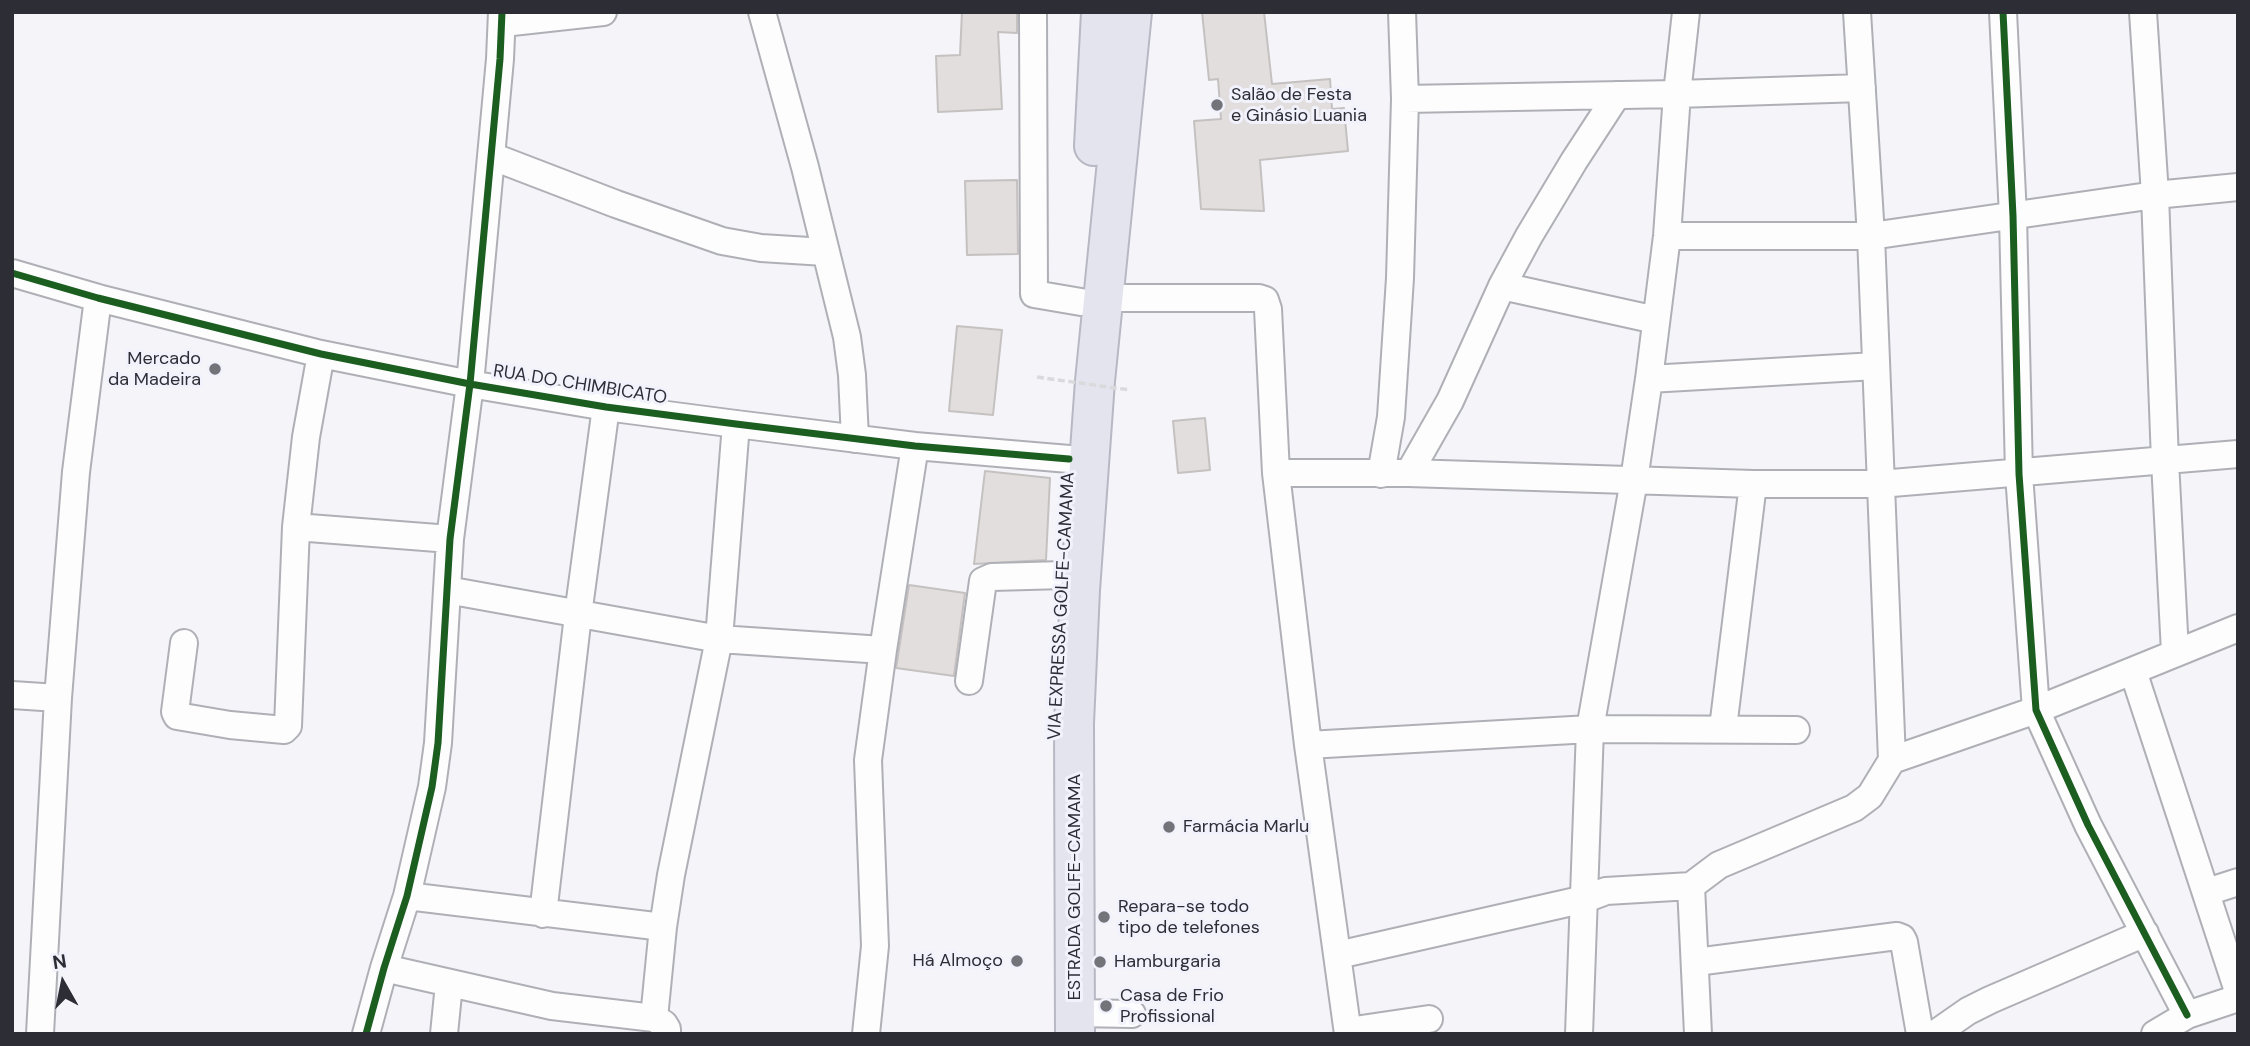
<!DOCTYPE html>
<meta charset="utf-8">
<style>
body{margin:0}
#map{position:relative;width:2250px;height:1046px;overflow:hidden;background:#f4f4f9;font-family:"DM Sans",sans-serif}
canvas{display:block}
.frame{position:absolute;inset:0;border:14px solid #2d2d36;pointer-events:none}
.north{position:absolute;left:28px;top:948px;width:70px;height:70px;-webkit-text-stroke:5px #f1f2fc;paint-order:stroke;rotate:351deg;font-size:19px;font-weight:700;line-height:28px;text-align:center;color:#2d2d36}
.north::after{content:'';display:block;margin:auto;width:24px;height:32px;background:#2d2d36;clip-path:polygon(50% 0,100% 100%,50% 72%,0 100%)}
</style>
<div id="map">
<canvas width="2250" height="1046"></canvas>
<div class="frame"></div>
<div class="north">N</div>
</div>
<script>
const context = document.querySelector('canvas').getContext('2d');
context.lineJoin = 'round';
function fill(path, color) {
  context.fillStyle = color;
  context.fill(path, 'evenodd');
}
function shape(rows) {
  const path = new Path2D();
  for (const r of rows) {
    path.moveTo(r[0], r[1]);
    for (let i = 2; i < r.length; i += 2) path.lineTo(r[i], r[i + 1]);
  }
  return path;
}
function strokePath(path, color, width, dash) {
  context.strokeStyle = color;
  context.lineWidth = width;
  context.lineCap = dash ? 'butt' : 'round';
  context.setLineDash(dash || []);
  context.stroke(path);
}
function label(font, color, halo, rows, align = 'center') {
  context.font = font + ' "DM Sans",sans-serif';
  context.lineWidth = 6;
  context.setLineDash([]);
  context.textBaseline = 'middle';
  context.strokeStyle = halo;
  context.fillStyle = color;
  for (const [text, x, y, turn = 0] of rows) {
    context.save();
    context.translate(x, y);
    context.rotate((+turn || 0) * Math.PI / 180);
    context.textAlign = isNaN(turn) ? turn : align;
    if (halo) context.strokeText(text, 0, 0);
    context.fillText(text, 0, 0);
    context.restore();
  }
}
const building = shape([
 [962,12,1017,12,1017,33,998,32,1002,109,938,112,936,56,960,55,962,12],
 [1202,12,1264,12,1272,84,1330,79,1332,109,1344,108,1348,151,1260,160,1264,211,1201,209,1194,121,1221,119,1218,79,1209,80,1202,12],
 [1017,180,1018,254,967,255,965,181,1017,180],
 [957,326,1002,330,993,415,949,411,957,326],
 [1205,418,1210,470,1178,473,1173,421,1205,418],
 [985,471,1050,478,1046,560,974,564,985,471],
 [909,585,965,593,954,676,896,668,909,585]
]);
const minor = shape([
 [762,12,805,167,847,337,852,375,855,439],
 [1033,12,1034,294,1081,302],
 [1857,12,1871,236,1892,760],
 [2003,12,2013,216,2019,474,2036,710,2088,825,2187,1015],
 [2143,12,2155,195,2165,461,2175,652],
 [503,23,603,12],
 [1405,99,1677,94,1862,88],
 [491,156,616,204,722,241,761,248,825,252],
 [1667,236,1871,236,2155,195,2238,187],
 [12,273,98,298,321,354,470,384,606,407,736,424,915,446,1069,459],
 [1502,286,1656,320],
 [1103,298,1259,298,1265,300,1268,309,1276,473,1308,745,1348,1034],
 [1649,379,1876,366],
 [1276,473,1409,473,1753,484,1880,484,2238,454],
 [1409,473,1450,401,1502,286,1529,236,1574,161,1617,95],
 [1381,474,1391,417,1400,278,1405,99,1402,12],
 [296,527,450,539],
 [447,590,719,639,883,650],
 [184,643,175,712,177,716,230,725,284,730,288,726,296,527,306,437,321,354],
 [2133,671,2238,991],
 [969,681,983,581,992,577,1064,575],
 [12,695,58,698],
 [1723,728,1753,484],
 [1308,745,1590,729,1796,730],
 [1691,886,1698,1034],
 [2207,892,2238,882],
 [407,896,663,927],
 [543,914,578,615,606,407],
 [1338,955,1585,899,1606,891,1691,886,1719,865,1854,808,1870,796,1892,760,2036,710,2238,628],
 [1696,962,1897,936,1902,938,1904,942,1920,1034],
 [384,968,552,1006,654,1018,664,1024,667,1029,667,1034],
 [1075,1013,1132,1014],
 [654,1018,663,927,671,875,719,639,736,424],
 [1348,1031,1429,1019],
 [40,1034,58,698,76,472,98,298],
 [366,1034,384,968,407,896,432,787,438,743,450,539,470,384,500,59,502,12],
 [444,1034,449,984],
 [866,1034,875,946,868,760,883,650,915,446],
 [1579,1034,1590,729,1634,480,1649,379,1667,236,1677,94,1686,12],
 [1935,1034,1968,1011,1990,1000,2145,933],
 [2155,1034,2187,1015,2238,998]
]);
const highway = shape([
 [1094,146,1101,12],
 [1075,1034,1074,723,1080,590,1095,381,1132,12]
]);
const pathBridge = shape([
 [1037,377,1130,390]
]);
const cycleway = shape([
 [2003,12,2013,216,2019,474,2036,710,2088,825,2187,1015],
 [12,273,98,298,321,354,470,384,606,407,736,424,915,446,1069,459],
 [366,1034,384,968,407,896,432,787,438,743,450,539,470,384,500,59,502,12]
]);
const markers = [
 [1217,105,7,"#73737a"],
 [215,369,7,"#73737a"],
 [1169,827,7,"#73737a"],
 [1104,917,7,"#73737a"],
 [1017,961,7,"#73737a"],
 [1100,962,7,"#73737a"],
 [1106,1006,7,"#73737a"]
];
const poiNames = [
 ["Salão de Festa",1231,95],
 ["e Ginásio Luania",1231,116],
 ["Mercado",201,359,"right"],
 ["da Madeira",201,380,"right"],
 ["Farmácia Marlu",1183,827],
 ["Repara-se todo",1118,907],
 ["tipo de telefones",1118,928],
 ["Há Almoço",1003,961,"right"],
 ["Hamburgaria",1114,962],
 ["Casa de Frio",1120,996],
 ["Profissional",1120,1017]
];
const streetNames = [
 ["RUA DO CHIMBICATO",580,385,9],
 ["VIA EXPRESSA GOLFE-CAMAMA",1062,606,-87],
 ["ESTRADA GOLFE-CAMAMA",1075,887,-90]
];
fill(building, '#e2dede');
strokePath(building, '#c5c1c0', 2);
strokePath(minor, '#afb0b6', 30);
strokePath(highway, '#b8b8c5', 42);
strokePath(minor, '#fdfdfe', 26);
strokePath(highway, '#e4e4ef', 38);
strokePath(pathBridge, '#dadadc', 3.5, [7, 3.5]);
strokePath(cycleway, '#1b5e20', 7);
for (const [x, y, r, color] of markers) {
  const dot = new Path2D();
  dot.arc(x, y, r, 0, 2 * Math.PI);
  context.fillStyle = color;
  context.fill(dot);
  strokePath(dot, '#f1f2fc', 2.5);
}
label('18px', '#2d2d36', '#f1f2fc', poiNames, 'left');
label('18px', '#2d2d36', '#f1f2fc', streetNames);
</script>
